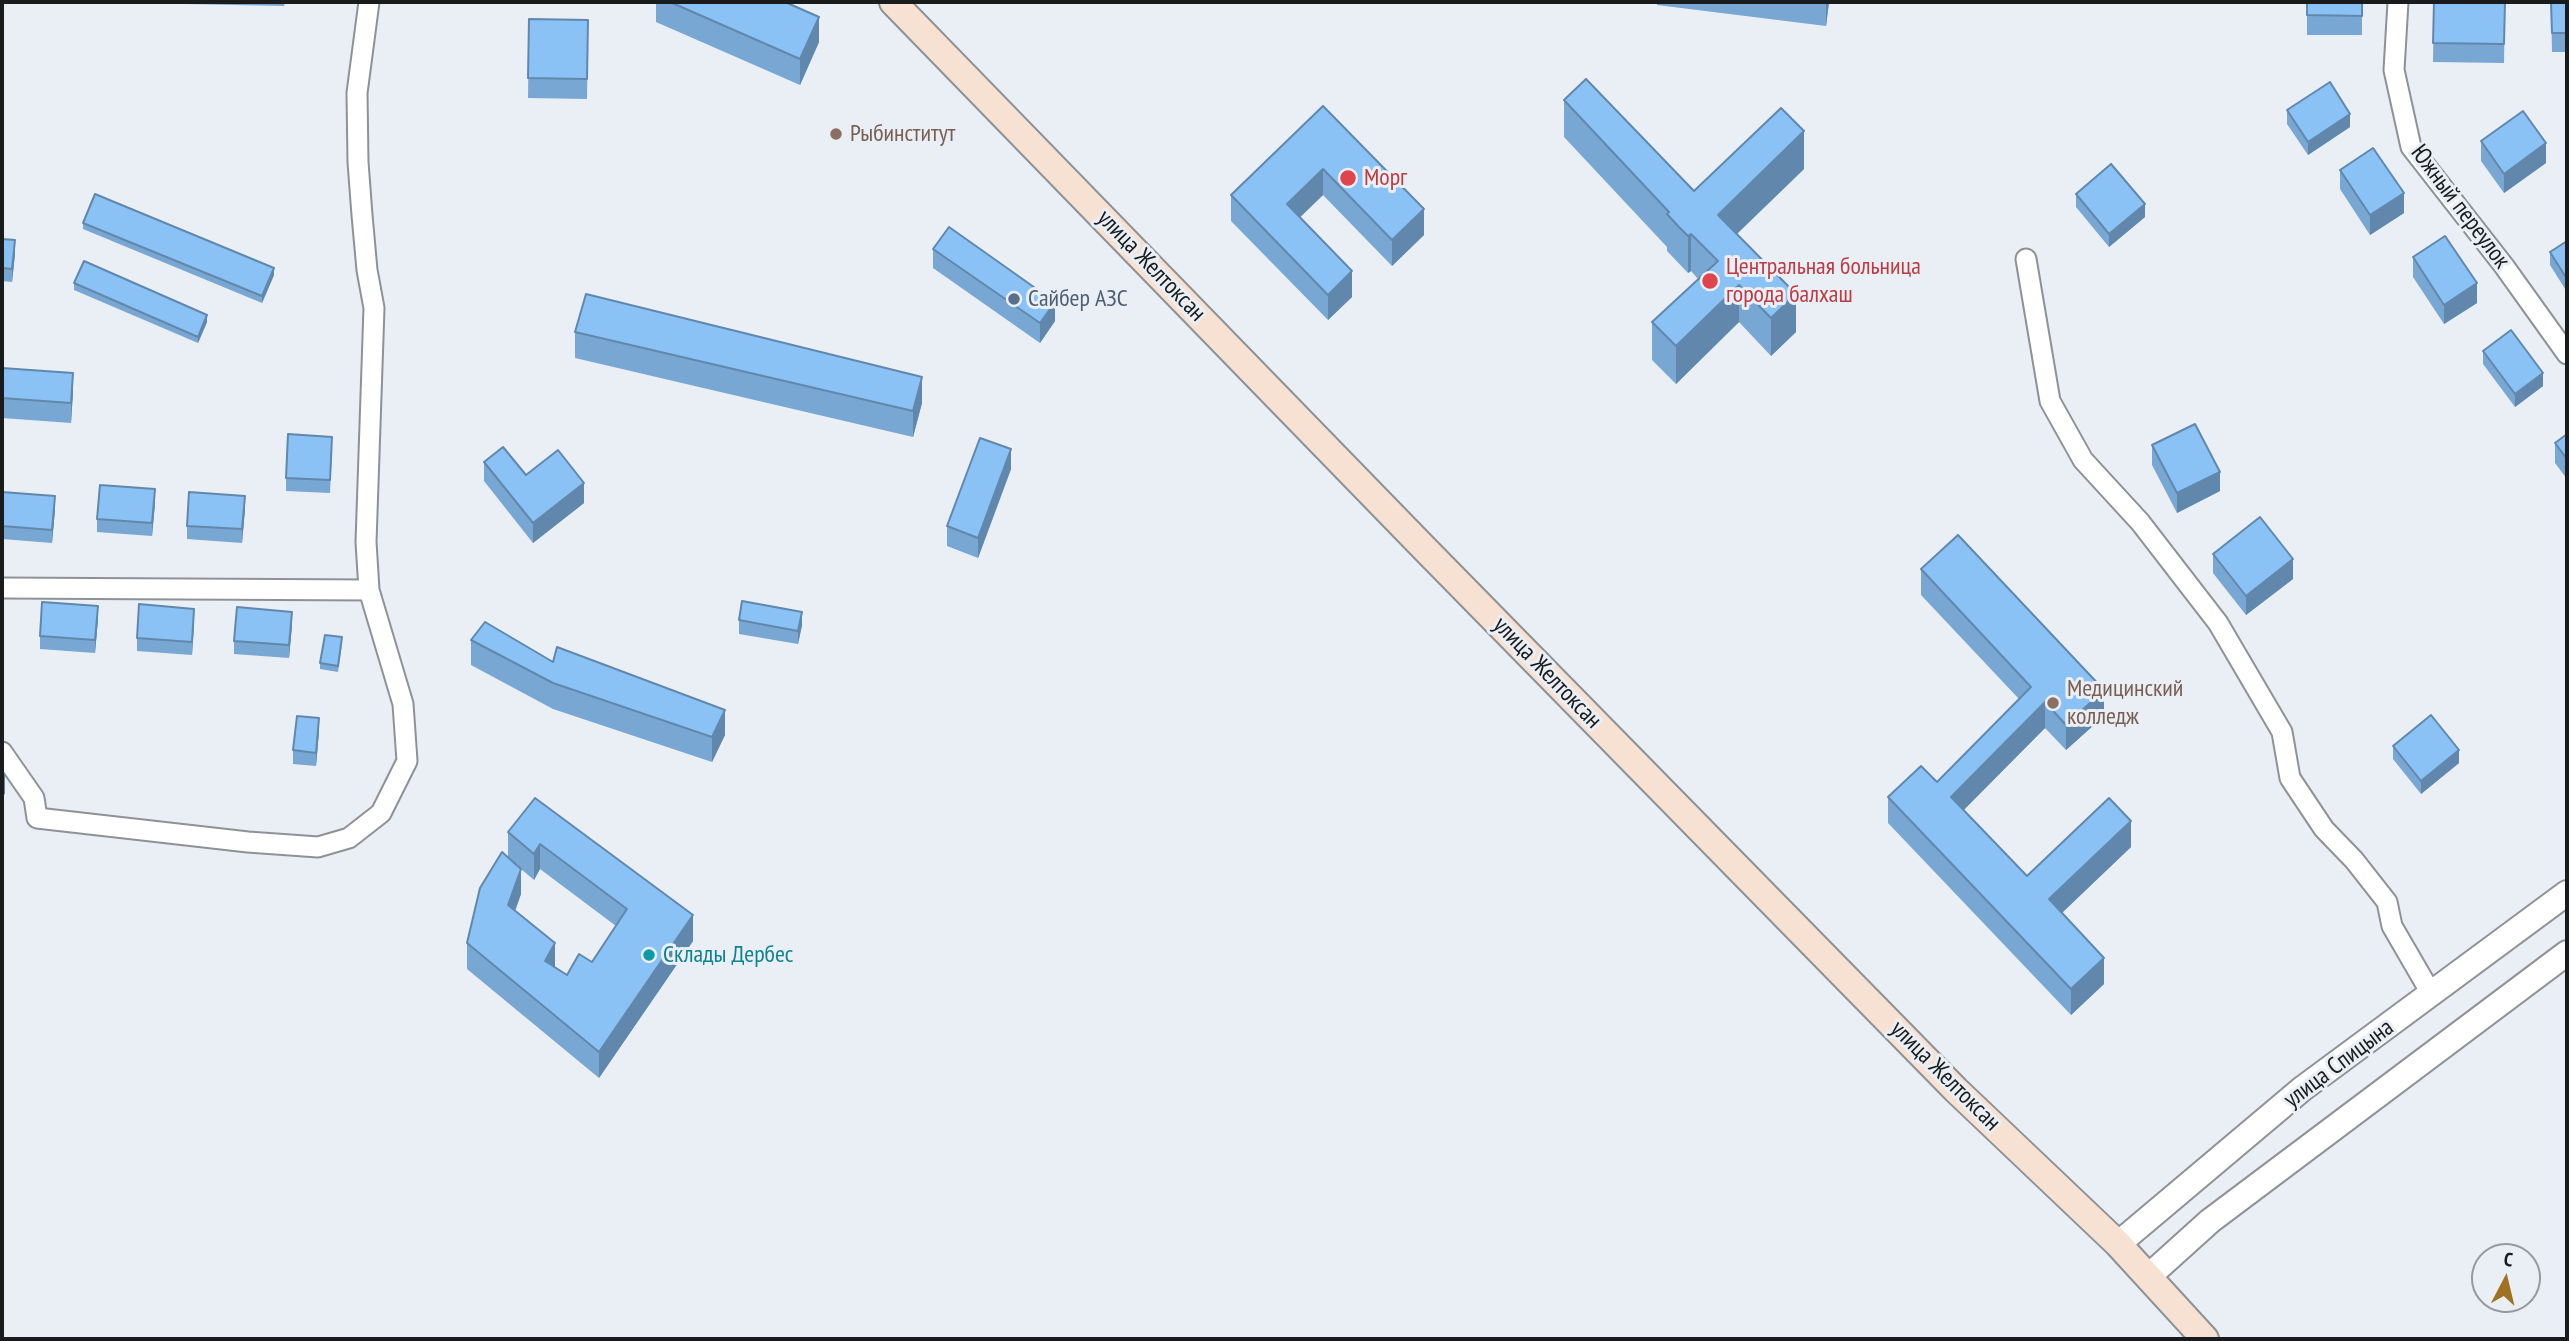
<!DOCTYPE html>
<meta charset="utf-8">
<style>
body{margin:0}
#map{position:relative;width:2569px;height:1341px;overflow:hidden;background:#e9eff4;font-family:"PT Sans Narrow",sans-serif}
canvas{display:block}
.frame{position:absolute;inset:0;border:4px solid #1a1b1d;pointer-events:none}
.north{position:absolute;left:2471px;top:1243px;width:70px;height:70px;box-sizing:border-box;background:#e9eff4;border:2px solid #969a9e;border-radius:50%;rotate:7deg;font-size:19px;font-weight:700;line-height:28px;text-align:center;color:#1a1b1d}
.north::after{content:'';display:block;margin:auto;width:24px;height:32px;background:#9e7222;clip-path:polygon(50% 0,100% 100%,50% 72%,0 100%)}
</style>
<div id="map">
<canvas width="2569" height="1341"></canvas>
<div class="frame"></div>
<div class="north">С</div>
</div>
<script>
const context = document.querySelector('canvas').getContext('2d');
context.lineJoin = 'round';
function shape(rows) {
  const path = new Path2D();
  for (const r of rows) {
    path.moveTo(r[0], r[1]);
    for (let i = 2; i < r.length; i += 2) path.lineTo(r[i], r[i + 1]);
  }
  return path;
}
function strokePath(path, color, width, dash) {
  context.strokeStyle = color;
  context.lineWidth = width;
  context.lineCap = dash ? 'butt' : 'round';
  context.setLineDash(dash || []);
  context.stroke(path);
}
function fill(path, color) {
  context.fillStyle = color;
  context.fill(path, 'evenodd');
}
function label(font, color, halo, rows, align = 'center') {
  context.font = font + ' "PT Sans Narrow",sans-serif';
  context.lineWidth = 6;
  context.setLineDash([]);
  context.textBaseline = 'middle';
  context.strokeStyle = halo;
  context.fillStyle = color;
  for (const [text, x, y, turn = 0] of rows) {
    context.save();
    context.translate(x, y);
    context.rotate((+turn || 0) * Math.PI / 180);
    context.textAlign = isNaN(turn) ? turn : align;
    if (halo) context.strokeText(text, 0, 0);
    context.fillText(text, 0, 0);
    context.restore();
  }
}
const minor = shape([
 [2398,2,2394,70,2411,147,2504,266,2567,354],
 [2026,259,2050,401,2083,460,2140,522,2218,623,2282,732,2290,778,2324,829,2354,860,2387,902,2392,926,2432,995],
 [2,588,369,590],
 [2,752,34,798,37,818,248,842,318,847,349,838,381,813,407,761,403,704,369,590,366,542,374,308,367,270,362,215,358,162,357,93,369,2]
]);
const tertiary = shape([
 [2118,1244,2302,1089,2567,893],
 [2149,1276,2210,1221,2567,953]
]);
const secondary = shape([
 [893,2,1424,548,1956,1090,2118,1244,2205,1339]
]);
const wall = shape([
 [88,2,285,2,284,6],
 [656,2,785,2,819,42,800,85,656,22],
 [1657,2,1829,2,1826,26,1657,5],
 [2307,2,2362,2,2362,35,2307,35],
 [2434,2,2505,2,2504,63,2433,62],
 [2551,2,2567,2,2567,52,2552,52],
 [529,19,588,20,587,99,528,98],
 [1564,100,1694,191,1804,169,1737,234,1796,332,1771,356,1739,322,1676,384,1652,360,1652,322,1698,279,1691,271,1688,273,1667,251,1667,247,1564,137],
 [1323,106,1424,235,1392,266,1323,195,1300,217,1352,297,1328,320,1231,221,1231,195],
 [2287,110,2350,127,2308,155,2287,124],
 [2481,141,2546,163,2504,193,2481,161],
 [2340,170,2404,213,2370,235,2340,189],
 [2076,194,2145,217,2109,247,2076,207],
 [83,223,274,275,262,303,83,229],
 [2,239,15,254,12,282,2,281],
 [2567,241,2567,292,2550,265,2550,252],
 [933,249,1055,321,1040,343,933,268],
 [2413,257,2477,303,2444,324,2413,277],
 [74,283,207,322,198,343,74,290],
 [575,332,922,403,913,437,575,358],
 [2483,351,2543,386,2515,407,2483,364],
 [2,368,73,392,71,423,2,418],
 [2567,434,2567,479,2555,463,2555,443],
 [2152,445,2220,491,2177,513,2152,465],
 [332,450,330,493,286,491,286,478],
 [484,462,526,475,584,503,533,543,484,481],
 [1011,469,978,558,947,546,947,526],
 [2,492,55,509,52,543,2,539],
 [155,503,152,536,97,532,97,519],
 [245,509,242,543,187,539,187,526],
 [2213,554,2293,579,2246,615,2213,573],
 [1921,569,2104,716,2066,750,2045,728,1963,810,2027,876,2131,847,2062,913,2104,984,2071,1015,1888,823,1888,797,1937,782,2019,699,1921,595],
 [98,619,95,653,40,649,40,636],
 [739,620,802,625,798,644,739,634],
 [194,622,192,655,137,651,137,638],
 [292,625,289,658,234,654,234,641],
 [471,640,725,735,712,762,553,709,471,665],
 [342,644,338,672,320,669,320,663],
 [319,731,316,766,293,764,293,750],
 [2393,746,2459,763,2421,794,2393,759],
 [535,798,693,941,599,1078,467,969,467,943,508,857,508,832],
 [521,869,534,880,540,869,616,926,592,962,567,975,555,967,515,911,521,894]
]);
const shadedWall = shape([
 [1826,2,1829,2,1826,26],
 [819,17,819,42,800,85,800,59],
 [2350,114,2350,127,2308,155,2308,142],
 [1804,131,1804,169,1718,252,1718,215],
 [2546,143,2546,163,2504,193,2504,174],
 [1323,169,1323,195,1287,230,1287,204],
 [2404,193,2404,213,2370,235,2370,215],
 [2145,204,2145,217,2109,247,2109,234],
 [1424,209,1424,235,1392,266,1392,240],
 [1691,234,1691,271,1688,273,1688,236],
 [15,240,15,254,12,282,12,269],
 [274,268,274,275,262,303,262,296],
 [1352,271,1352,297,1328,320,1328,295],
 [2477,283,2477,303,2444,324,2444,305],
 [1739,285,1739,322,1676,384,1676,346],
 [1796,294,1796,332,1771,356,1771,318],
 [1055,302,1055,321,1040,343,1040,323],
 [207,315,207,322,198,343,198,337],
 [73,373,73,392,71,423,71,403],
 [2543,373,2543,386,2515,407,2515,394],
 [922,377,922,403,913,437,913,411],
 [1011,449,1011,469,978,558,978,538],
 [2220,472,2220,491,2177,513,2177,493],
 [584,483,584,503,533,543,533,523],
 [155,489,155,503,152,536,152,523],
 [55,496,55,509,52,543,52,530],
 [245,496,245,509,242,543,242,529],
 [2293,559,2293,579,2246,615,2246,596],
 [98,606,98,619,95,653,95,640],
 [194,609,194,622,192,655,192,642],
 [292,612,292,625,289,658,289,645],
 [802,612,802,625,798,644,798,631],
 [2104,690,2104,716,2066,750,2066,725],
 [2045,702,2045,728,1951,823,1951,797],
 [725,710,725,735,712,762,712,737],
 [319,718,319,731,316,766,316,753],
 [2459,750,2459,763,2421,794,2421,781],
 [5,774,5,794,2,796,2,776],
 [2131,821,2131,847,2049,925,2049,899],
 [540,844,540,869,534,880,534,854],
 [521,869,521,894,508,930,508,905],
 [693,915,693,941,599,1078,599,1052],
 [555,943,555,969,545,961],
 [2104,958,2104,984,2071,1015,2071,989]
]);
const building = shape([
 [670,2,785,2,819,17,800,59,670,2],
 [2307,2,2362,2,2362,16,2307,15,2307,2],
 [2434,2,2505,2,2504,44,2433,43,2434,2],
 [2551,2,2567,2,2567,33,2552,33,2551,2],
 [529,19,588,20,587,79,528,78,529,19],
 [1586,79,1694,191,1781,108,1804,131,1718,215,1796,294,1771,318,1739,285,1676,346,1652,322,1718,261,1691,234,1688,236,1678,226,1667,214,1669,212,1564,100,1586,79],
 [2330,82,2350,114,2308,142,2287,110,2330,82],
 [1323,106,1424,209,1392,240,1323,169,1287,204,1352,271,1328,295,1231,195,1323,106],
 [2523,111,2546,143,2504,174,2481,141,2523,111],
 [2373,148,2404,193,2370,215,2340,170,2373,148],
 [2111,164,2145,204,2109,234,2076,194,2111,164],
 [95,194,274,268,262,296,83,223,95,194],
 [949,227,1055,302,1040,323,933,249,949,227],
 [2445,236,2477,283,2444,305,2413,257,2445,236],
 [2,239,15,240,12,269,2,268,2,239],
 [2567,241,2567,279,2550,252,2567,241],
 [84,261,207,315,198,337,74,283,84,261],
 [586,294,922,377,913,411,575,332,586,294],
 [2511,330,2543,373,2515,394,2483,351,2511,330],
 [2,368,73,373,71,403,2,398,2,368],
 [2195,424,2220,472,2177,493,2152,445,2195,424],
 [288,434,332,437,330,480,286,478,288,434],
 [2567,434,2567,459,2555,443,2567,434],
 [980,438,1011,449,978,538,947,526,980,438],
 [503,447,526,475,558,450,584,483,533,523,484,462,503,447],
 [100,485,155,489,152,523,97,519,100,485],
 [2,492,55,496,52,530,2,526,2,492],
 [189,492,245,496,242,529,187,526,189,492],
 [2260,517,2293,559,2246,596,2213,554,2260,517],
 [1958,535,2104,690,2066,725,2045,702,1951,797,2027,876,2109,798,2131,821,2049,899,2104,958,2071,989,1888,797,1921,766,1937,782,2031,687,1921,569,1958,535],
 [742,601,802,612,798,631,739,620,742,601],
 [42,602,98,606,95,640,40,636,42,602],
 [139,604,194,609,192,642,137,638,139,604],
 [237,607,292,612,289,645,234,641,237,607],
 [485,622,553,662,557,647,725,710,712,737,553,683,471,640,485,622],
 [325,635,342,637,338,666,320,663,325,635],
 [2431,715,2459,750,2421,781,2393,746,2431,715],
 [297,716,319,718,316,753,293,750,297,716],
 [535,798,693,915,599,1052,467,943,480,888,502,852,521,869,508,905,555,943,545,961,567,975,579,954,592,962,627,909,540,844,534,854,508,832,535,798]
]);
const markers = [
 [836,134,7,"#8d6e63"],
 [1348,178,9,"#e0444e"],
 [1710,281,9,"#e0444e"],
 [1014,299,7,"#5c6f8a"],
 [2053,703,7,"#8d6e63"],
 [649,955,7,"#0f9aa8"]
];
const educationNames = [
 ["Рыбинститут",850,134],
 ["Медицинский",2067,689],
 ["колледж",2067,717]
];
const healthNames = [
 ["Морг",1364,178],
 ["Центральная больница",1726,267],
 ["города балхаш",1726,295]
];
const streetNames = [
 ["Южный переулок",2460,207,53],
 ["улица Желтоксан",1151,266,46],
 ["улица Желтоксан",1547,673,46],
 ["улица Спицына",2339,1064,-37],
 ["улица Желтоксан",1945,1076,45]
];
const serviceNames = [
 ["Сайбер АЗС",1028,299]
];
const cultureNames = [
 ["Склады Дербес",663,955]
];
strokePath(minor, '#8e9297', 23);
strokePath(tertiary, '#8e9297', 28);
strokePath(secondary, '#8e9297', 30);
strokePath(minor, '#fff', 19);
strokePath(tertiary, '#fff', 24);
strokePath(secondary, '#f7e1d3', 26);
fill(wall, '#78a7d3');
fill(shadedWall, '#6188ac');
fill(building, '#8bc2f5');
strokePath(building, '#6188ac', 2);
for (const [x, y, r, color] of markers) {
  const dot = new Path2D();
  dot.arc(x, y, r, 0, 2 * Math.PI);
  context.fillStyle = color;
  context.fill(dot);
  strokePath(dot, '#e9eff4', 2.5);
}
label('24px', '#785e54', '#e9eff4', educationNames, 'left');
label('24px', '#be3a42', '#e9eff4', healthNames, 'left');
label('24px', '#1a1b1d', '#e9eff4', streetNames);
label('24px', '#4e5e75', '#e9eff4', serviceNames, 'left');
label('24px', '#0d838f', '#e9eff4', cultureNames, 'left');
</script>
